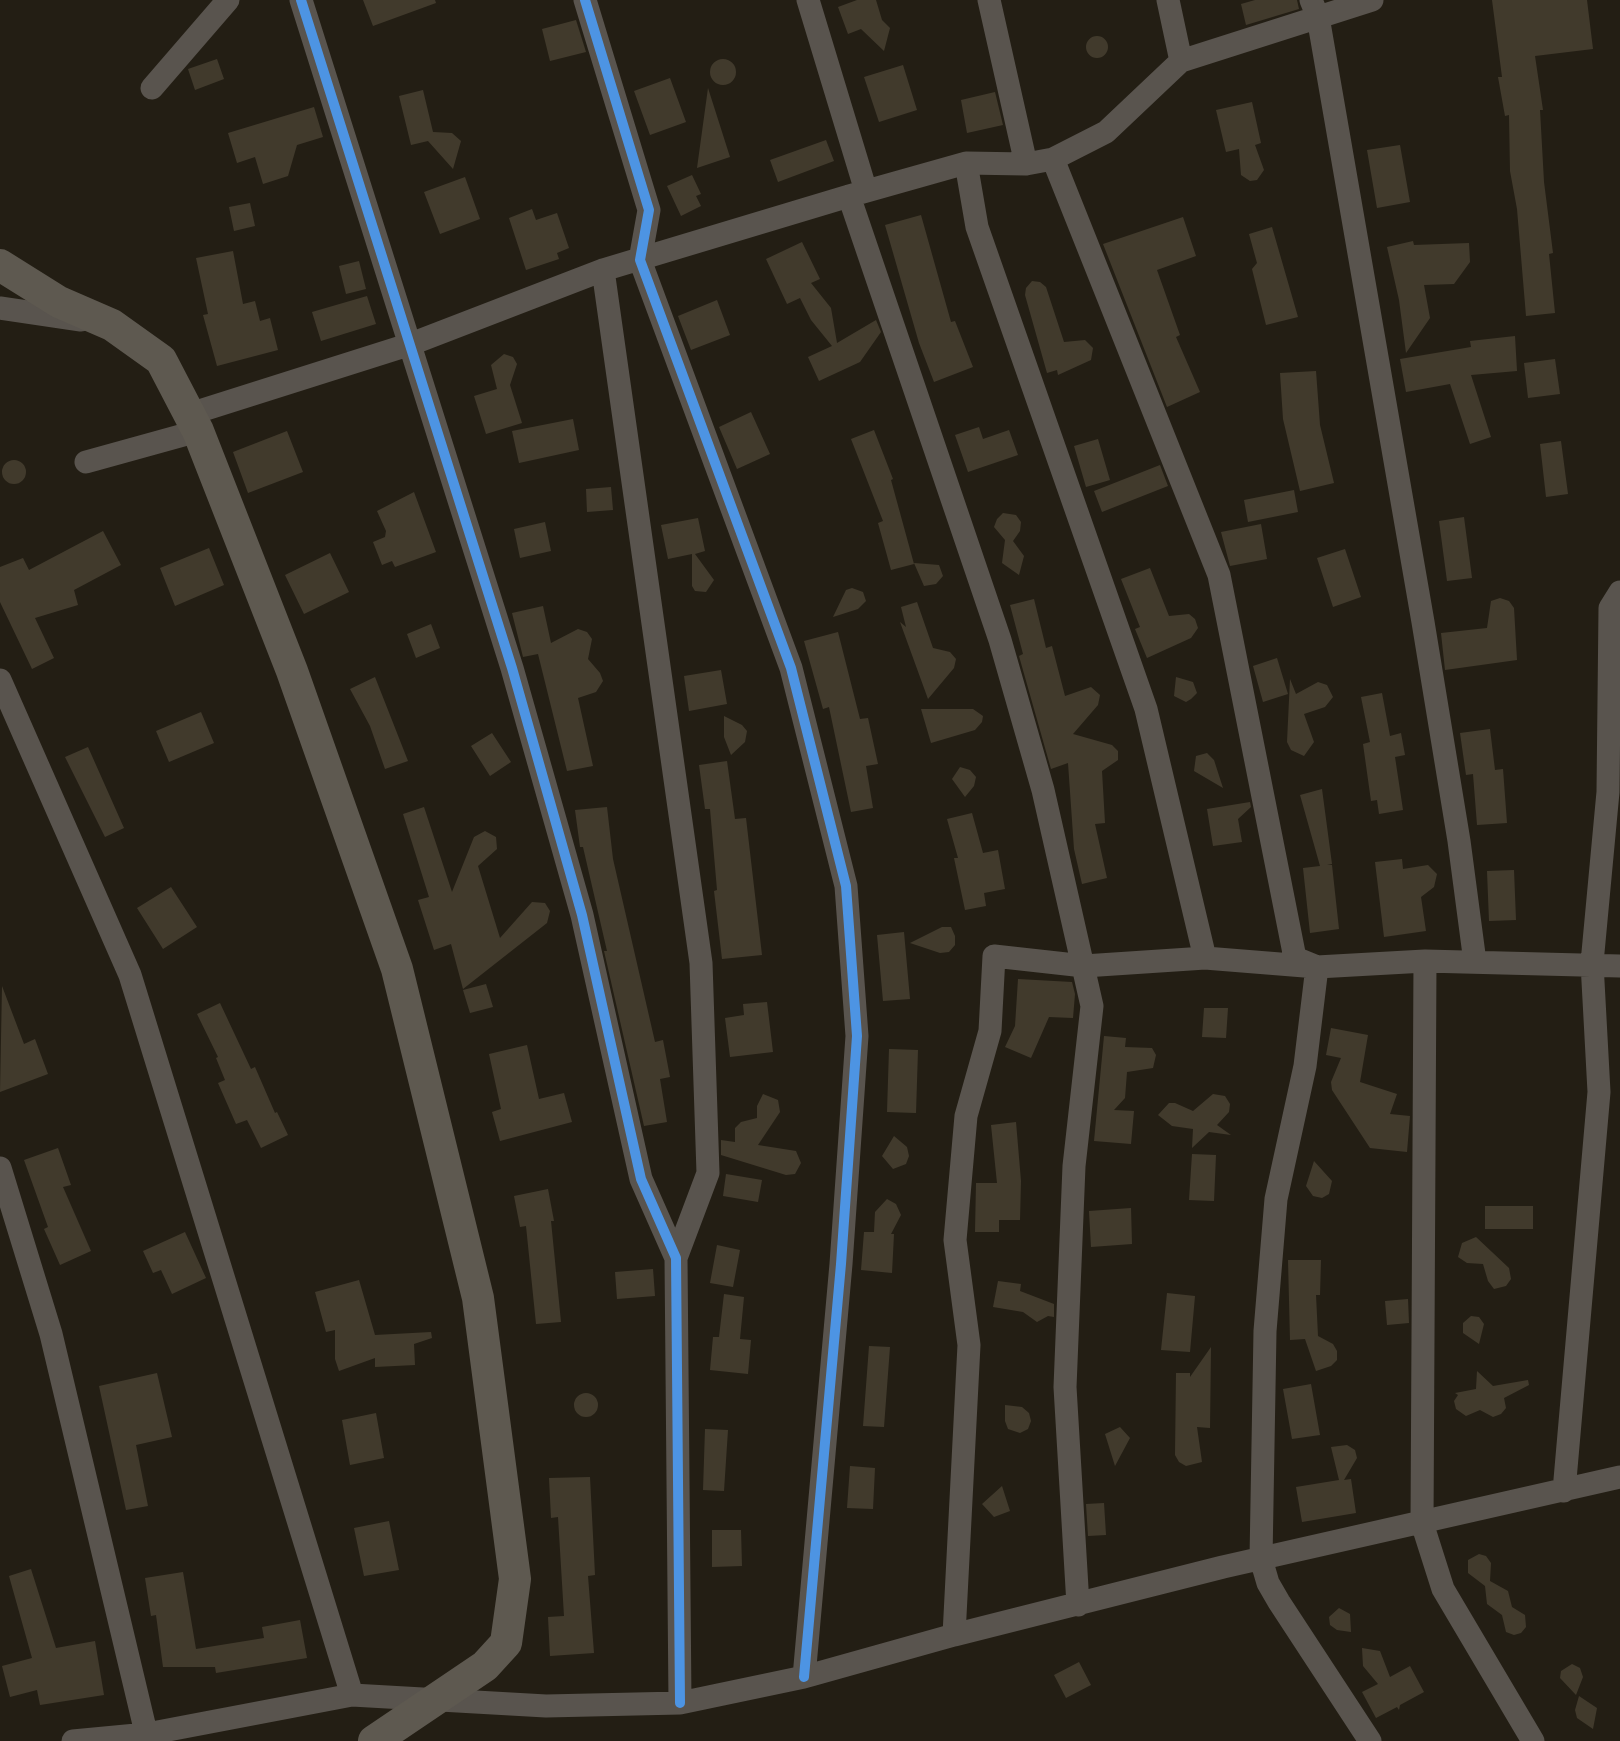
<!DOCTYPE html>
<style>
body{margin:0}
canvas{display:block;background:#231e14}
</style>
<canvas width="1620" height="1741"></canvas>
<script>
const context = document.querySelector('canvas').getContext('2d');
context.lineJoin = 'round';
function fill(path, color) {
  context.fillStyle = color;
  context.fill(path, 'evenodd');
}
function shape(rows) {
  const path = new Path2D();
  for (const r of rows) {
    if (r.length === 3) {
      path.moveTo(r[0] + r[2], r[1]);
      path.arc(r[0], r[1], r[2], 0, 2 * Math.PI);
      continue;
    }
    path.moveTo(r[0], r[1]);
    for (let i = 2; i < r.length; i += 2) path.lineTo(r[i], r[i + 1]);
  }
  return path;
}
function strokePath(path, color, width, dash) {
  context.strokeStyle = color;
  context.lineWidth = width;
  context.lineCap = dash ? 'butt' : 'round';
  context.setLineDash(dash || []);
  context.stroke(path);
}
const building = shape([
 [363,0,435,0,436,3,373,26],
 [857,0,876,0,882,20,890,28,884,51,861,29,848,34,838,7],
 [1255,0,1297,0,1299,9,1246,25,1241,4],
 [1492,0,1587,0,1593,49,1535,56,1543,110,1540,110,1544,182,1553,253,1549,254,1555,313,1526,316,1517,209,1510,171,1509,115,1505,116,1498,77,1502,77],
 [576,20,586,52,550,61,542,29],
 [1097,47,11],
 [723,72,13],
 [217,59,224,79,195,90,188,69],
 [903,65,917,110,879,122,864,77],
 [670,78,686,122,650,135,634,91],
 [708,88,730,157,697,168],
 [423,90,433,132,452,133,461,141,453,169,428,141,411,145,399,96],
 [995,92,1003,125,967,133,961,100],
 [1252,102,1261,143,1255,145,1264,170,1257,180,1250,181,1241,175,1239,149,1226,152,1216,110],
 [314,107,323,137,297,145,288,176,263,184,255,157,237,163,228,133],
 [826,140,834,161,778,182,770,160],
 [1400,145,1410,202,1377,208,1367,150],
 [692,175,701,194,696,196,701,206,681,216,667,186],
 [465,177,480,219,440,234,424,192],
 [250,203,255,226,234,231,229,207],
 [532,209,536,220,557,213,569,248,557,253,559,259,526,270,509,218],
 [921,215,951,322,955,321,973,367,934,382,919,343,885,225],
 [1183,217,1196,256,1157,270,1180,335,1176,337,1200,392,1167,407,1103,244],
 [1272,227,1298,317,1266,325,1252,269,1257,263,1249,234],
 [1413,241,1414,245,1469,243,1470,262,1454,284,1424,285,1430,318,1406,353,1399,300,1387,247],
 [802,242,820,279,811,283,831,308,837,343,876,320,881,332,860,362,819,381,808,357,832,346,811,320,800,298,787,304,766,259],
 [233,251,243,304,255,301,260,321,270,318,278,350,217,366,203,315,208,314,196,258],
 [359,261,366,289,346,294,339,266],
 [1032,281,1040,282,1046,287,1064,342,1085,340,1093,348,1091,360,1058,375,1057,370,1047,373,1025,295,1026,288],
 [367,296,376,324,321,341,312,312],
 [717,300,730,335,691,350,678,316],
 [1515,336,1517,371,1471,375,1491,437,1470,444,1450,384,1406,392,1400,359,1471,347,1470,341],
 [504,354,513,357,517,364,510,385,522,423,486,434,474,396,497,389,491,365],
 [1555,359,1560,394,1528,398,1524,363],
 [1316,371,1320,425,1334,483,1300,491,1283,419,1280,373],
 [751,412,770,454,737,469,719,427],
 [573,419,579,450,519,463,512,431],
 [979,427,983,439,1009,430,1018,455,968,472,955,435],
 [874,430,893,479,891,480,914,564,891,570,878,523,883,521,851,439],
 [287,431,303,472,248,493,233,452],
 [1098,439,1110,480,1086,487,1074,446],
 [1561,441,1568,494,1546,497,1540,444],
 [14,472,12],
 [1160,465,1168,486,1102,512,1094,491],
 [611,487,613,510,587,512,586,489],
 [1294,490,1298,512,1248,522,1244,500],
 [414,492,436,552,395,567,392,561,382,565,373,542,385,537,386,531,377,511],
 [1003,513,1016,515,1021,522,1020,531,1013,541,1024,556,1019,575,1002,563,1005,540,994,527,997,519],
 [1464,517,1472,578,1447,581,1439,521],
 [698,518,705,551,695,554,714,580,706,592,695,591,692,586,692,554,668,559,661,525],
 [545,522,551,551,520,558,514,529],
 [1261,524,1267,559,1230,566,1221,532],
 [103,531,121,565,74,590,78,605,35,618,54,658,32,669,0,602,0,567,23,558,29,570],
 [209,548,224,585,175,606,160,568],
 [1345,549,1361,597,1333,607,1317,558],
 [330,553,349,592,304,614,285,575],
 [914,563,939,565,943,576,936,584,924,586],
 [1150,568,1169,616,1189,614,1195,619,1198,628,1191,638,1147,658,1135,629,1140,627,1121,579],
 [852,588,863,592,866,601,858,609,833,617,846,590],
 [1500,598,1509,601,1514,608,1517,660,1445,670,1441,633,1487,628,1491,601],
 [1034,599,1046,648,1052,646,1065,696,1091,687,1100,695,1098,705,1073,734,1112,745,1118,751,1118,760,1102,771,1105,823,1095,824,1107,878,1082,884,1074,849,1068,763,1051,769,1019,656,1023,654,1010,605],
 [917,602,933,648,950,652,956,659,954,668,928,699,900,622,906,627,901,607],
 [543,606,551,643,578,629,587,632,592,639,588,659,600,673,603,681,596,692,578,698,593,766,567,771,538,654,523,657,512,613],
 [431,624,440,648,416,658,407,634],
 [838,632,860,719,868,718,878,764,866,766,873,808,851,812,829,707,823,709,804,641],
 [1277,658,1288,694,1263,702,1253,666],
 [721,670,727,704,689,711,684,676],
 [375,677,408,761,385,769,370,726,350,689],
 [1176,677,1193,682,1197,693,1191,699,1186,702,1174,696],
 [1290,679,1296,694,1318,682,1327,685,1333,697,1325,707,1304,714,1314,742,1304,756,1291,750,1287,742],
 [1382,693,1390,736,1401,733,1405,755,1395,757,1403,810,1379,814,1377,800,1371,801,1363,744,1370,742,1361,697],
 [921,709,973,709,983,716,982,722,975,730,931,743],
 [201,712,214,743,169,762,156,731],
 [724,716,742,725,747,731,745,742,731,755,724,737],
 [1490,729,1495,770,1503,769,1507,823,1477,825,1473,774,1466,775,1460,733],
 [492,733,511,762,490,776,471,746],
 [88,747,124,828,105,837,65,757],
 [1207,753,1214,760,1223,788,1194,771,1196,756],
 [727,761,735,819,746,818,762,955,722,959,714,891,717,890,710,809,705,809,699,765],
 [960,767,970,770,976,777,974,786,965,797,952,779],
 [1322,789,1332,864,1327,865,1332,865,1339,929,1310,933,1303,868,1320,866,1300,795],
 [1250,802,1251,807,1238,819,1242,842,1213,846,1207,809],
 [424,807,452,892,474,837,485,831,496,837,497,849,478,866,500,938,532,902,545,903,550,911,547,923,463,989,451,944,434,950,418,900,429,897,403,814],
 [607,807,613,859,655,1042,663,1040,670,1077,660,1079,667,1122,644,1126,604,951,607,951,583,847,580,847,575,810],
 [972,813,983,853,998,850,1005,889,984,893,986,906,965,910,954,858,958,858,947,819],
 [1402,859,1403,869,1428,865,1437,874,1434,887,1421,897,1426,931,1384,937,1375,862],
 [1514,870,1516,920,1489,921,1487,871],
 [171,887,197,927,163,949,137,908],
 [942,927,951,927,955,936,955,945,949,952,940,953,910,943],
 [904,932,910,999,883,1001,877,935],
 [1018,979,1072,982,1075,994,1073,1018,1049,1017,1031,1058,1005,1047,1015,1026],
 [486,984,493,1007,470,1013,463,990],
 [2,986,24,1044,35,1039,48,1074,0,1092],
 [767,1002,773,1052,730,1057,725,1018,744,1015,743,1004],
 [220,1003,251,1069,255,1067,275,1113,277,1112,288,1135,261,1148,247,1120,236,1124,218,1083,225,1080,216,1058,218,1057,197,1014],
 [1204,1008,1228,1008,1226,1038,1202,1037],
 [1331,1028,1368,1035,1360,1082,1397,1094,1390,1114,1410,1116,1407,1152,1370,1148,1332,1090,1331,1082,1341,1058,1326,1055],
 [1104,1036,1126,1038,1125,1047,1152,1048,1156,1055,1153,1068,1127,1072,1125,1098,1114,1110,1134,1111,1131,1144,1094,1141],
 [527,1045,539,1099,564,1093,572,1122,500,1141,492,1112,501,1109,489,1054],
 [889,1049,918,1050,916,1113,887,1112],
 [763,1094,778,1100,780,1112,758,1145,796,1151,801,1163,795,1174,786,1175,721,1155,721,1140,735,1142,735,1128,741,1122,757,1118,757,1106],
 [1213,1094,1225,1096,1230,1104,1229,1112,1217,1125,1231,1135,1209,1132,1192,1148,1193,1129,1172,1126,1158,1115,1169,1103,1175,1103,1193,1111],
 [1016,1122,1021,1181,1020,1220,999,1220,999,1232,975,1232,976,1183,997,1183,991,1125],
 [894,1136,907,1147,909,1156,906,1164,893,1169,882,1156],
 [58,1148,71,1185,63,1187,91,1251,60,1265,44,1229,48,1227,24,1160],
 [1192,1154,1216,1155,1214,1201,1189,1200],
 [1314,1161,1332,1181,1329,1194,1322,1198,1313,1196,1306,1186],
 [726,1174,762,1180,758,1202,723,1196],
 [548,1189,554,1221,551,1221,561,1322,536,1324,526,1226,520,1227,514,1196],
 [887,1199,896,1204,901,1215,891,1234,894,1234,892,1273,861,1270,864,1232,874,1232,875,1212],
 [1485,1206,1533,1206,1533,1229,1485,1229],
 [1131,1208,1132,1244,1091,1247,1089,1211],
 [185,1232,206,1278,172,1294,161,1270,153,1273,143,1251],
 [1476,1237,1509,1268,1511,1279,1506,1286,1494,1289,1488,1281,1483,1264,1467,1263,1458,1257,1462,1243],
 [717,1245,740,1250,733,1287,710,1283],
 [1288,1260,1321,1260,1320,1295,1316,1295,1318,1336,1333,1344,1337,1351,1337,1360,1331,1366,1316,1371,1305,1339,1290,1340],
 [653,1269,655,1296,617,1299,615,1272],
 [359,1280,375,1335,431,1332,432,1338,414,1344,415,1365,375,1367,375,1358,339,1371,335,1359,335,1330,326,1332,315,1292],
 [998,1281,1021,1284,1020,1291,1054,1304,1054,1317,1048,1316,1037,1322,1023,1312,993,1307],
 [1167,1293,1195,1296,1190,1352,1161,1350],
 [724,1294,744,1297,740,1339,751,1340,748,1374,710,1370,713,1337,719,1337],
 [1408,1299,1409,1323,1387,1325,1385,1301],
 [1471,1316,1479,1317,1484,1324,1479,1344,1463,1333,1463,1323],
 [869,1346,890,1347,884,1427,863,1426],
 [1211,1347,1210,1428,1197,1427,1202,1462,1186,1466,1179,1462,1175,1455,1176,1373,1190,1373,1190,1377],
 [1477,1371,1493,1386,1528,1380,1529,1385,1504,1398,1506,1408,1501,1414,1493,1417,1480,1410,1466,1416,1456,1409,1454,1401,1458,1395,1455,1393,1476,1389],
 [157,1373,172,1437,136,1445,148,1506,126,1510,99,1386],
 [1311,1384,1320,1435,1292,1439,1283,1389],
 [586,1405,12],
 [1005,1405,1022,1407,1029,1413,1031,1421,1028,1429,1020,1433,1008,1429,1005,1421],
 [376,1413,384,1458,350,1465,342,1420],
 [1120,1427,1130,1438,1115,1466,1105,1434],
 [705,1429,728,1430,724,1491,703,1490],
 [1347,1445,1355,1450,1357,1458,1344,1480,1351,1479,1356,1513,1302,1522,1296,1487,1339,1480,1331,1447],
 [850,1466,875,1468,873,1509,847,1508],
 [590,1477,595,1575,588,1576,594,1653,550,1656,548,1617,564,1616,558,1517,551,1518,549,1478],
 [1002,1486,1010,1511,994,1517,982,1504],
 [1104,1503,1106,1535,1088,1536,1086,1504],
 [389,1521,399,1570,364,1576,354,1528],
 [712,1530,741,1530,742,1566,712,1567],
 [1479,1554,1486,1556,1491,1563,1490,1581,1508,1591,1512,1607,1525,1615,1526,1627,1521,1633,1514,1635,1506,1632,1502,1615,1487,1604,1485,1586,1468,1573,1468,1560],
 [31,1569,56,1648,95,1641,104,1695,40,1705,37,1690,10,1697,2,1666,32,1658,9,1576],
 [183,1572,196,1649,264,1638,262,1627,300,1620,307,1658,216,1673,215,1667,163,1667,156,1615,151,1616,145,1578],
 [1339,1608,1350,1614,1351,1632,1337,1630,1330,1625,1329,1617],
 [1362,1648,1380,1651,1390,1677,1410,1666,1424,1692,1400,1705,1399,1710,1397,1707,1376,1718,1362,1692,1378,1684,1363,1666],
 [1079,1662,1091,1685,1066,1698,1054,1675],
 [1572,1664,1580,1668,1583,1677,1576,1695,1560,1678,1561,1671],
 [1579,1696,1597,1708,1593,1729,1577,1718,1575,1710]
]);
const street = shape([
 [301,0,512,668,582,915,641,1179,676,1258,680,1703],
 [585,0,649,210,640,260,791,668,846,886,857,1036,841,1264,804,1677],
 [808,0,866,191],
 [989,0,1026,164],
 [1168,0,1181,61],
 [1311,0,1318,17,1423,622,1459,841,1475,962],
 [152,88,228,0],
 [1053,159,1219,575,1295,958,1317,967,1305,1066,1276,1199,1265,1331,1261,1559,1268,1583,1279,1602,1370,1741],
 [966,163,977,227,1146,709,1205,958],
 [849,196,1000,640,1043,790,1092,1006,1074,1166,1065,1387,1078,1605],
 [603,270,701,963,708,1173,676,1258],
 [0,308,81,320],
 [190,414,411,344,603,270,849,196,966,163,1026,164,1053,159,1106,132,1181,61,1372,0],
 [86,462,198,431],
 [0,680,130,975,352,1695],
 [1425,961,1422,1523,1443,1589,1533,1741],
 [0,1168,51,1334,148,1741],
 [1564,1491,1599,1092,1592,963,1608,792,1610,608,1620,592],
 [954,1635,969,1345,955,1240,966,1116,990,1031,994,956,1084,966,1205,958,1317,967,1425,961,1620,966],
 [73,1741,147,1734,352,1695,546,1706,680,1703,804,1677,954,1635,1223,1567,1620,1477]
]);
const secondary = shape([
 [0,265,59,302,112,325,161,360,198,431,292,671,397,969,478,1298,515,1579,506,1643,485,1666,374,1741]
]);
const cycleway = shape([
 [301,0,512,668,582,915,641,1179,676,1258,680,1703],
 [585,0,649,210,640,260,791,668,846,886,857,1036,841,1264,804,1677]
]);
fill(building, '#413a2c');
strokePath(street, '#59544e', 23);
strokePath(secondary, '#5e5950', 32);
strokePath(cycleway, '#4d94e3', 10);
</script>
